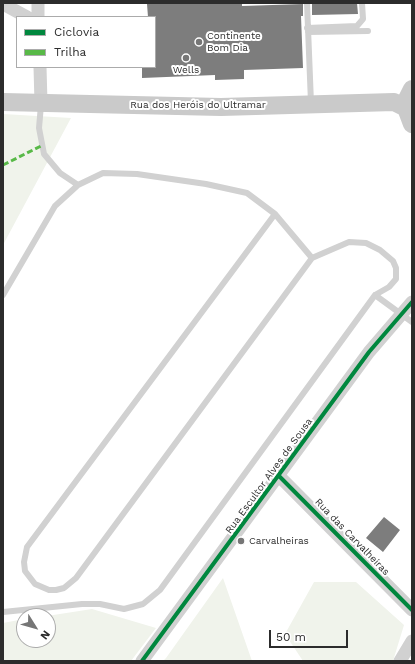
<!DOCTYPE html>
<meta charset="utf-8">
<style>
body{margin:0}
#map{position:relative;width:415px;height:664px;overflow:hidden;background:#fff;font-family:"Work Sans",sans-serif}
canvas{display:block}
.frame{position:absolute;inset:0;border:4px solid #2c2c2c;pointer-events:none}
.legend{position:absolute;left:16px;top:16px;width:140px;height:52px;box-sizing:border-box;background:#fff;border:1px solid #ababab;margin:0;padding:5px 7px;list-style:none;font-size:12px;color:#2c2c2c}
.legend li{display:flex;align-items:center;gap:8px;height:20px}
.legend b{width:20px;border:1px solid #ababab}
.north{position:absolute;left:16px;top:608px;width:40px;height:40px;box-sizing:border-box;background:#fff;border:1px solid #ababab;border-radius:50%;rotate:127deg;font-size:11px;font-weight:700;line-height:16px;text-align:center;color:#2c2c2c}
.north::after{content:'';display:block;margin:auto;width:14px;height:18px;background:#767676;clip-path:polygon(50% 0,100% 100%,50% 72%,0 100%)}
.scale{position:absolute;left:269px;top:630px;width:79px;height:18px;box-sizing:border-box;border:2px solid #2c2c2c;border-top:0;padding-left:5px;font-size:12px;line-height:14px;white-space:nowrap;color:#2c2c2c;-webkit-text-stroke:3px #fff;paint-order:stroke}
</style>
<div id="map">
<canvas width="415" height="664"></canvas>
<div class="frame"></div>
<ul class="legend">
<li><b style="height:5px;background:#00873e"></b>Ciclovia</li>
<li><b style="height:5px;background:#58b947"></b>Trilha</li>
</ul>
<div class="north">N</div>
<div class="scale">50 m</div>
</div>
<script>
const context = document.querySelector('canvas').getContext('2d');
context.lineJoin = 'round';
function fill(path, color) {
  context.fillStyle = color;
  context.fill(path, 'evenodd');
}
function shape(rows) {
  const path = new Path2D();
  for (const r of rows) {
    path.moveTo(r[0], r[1]);
    for (let i = 2; i < r.length; i += 2) path.lineTo(r[i], r[i + 1]);
  }
  return path;
}
function strokePath(path, color, width, dash) {
  context.strokeStyle = color;
  context.lineWidth = width;
  context.lineCap = dash ? 'butt' : 'round';
  context.setLineDash(dash || []);
  context.stroke(path);
}
function label(font, color, halo, rows, align = 'center') {
  context.font = font + ' "Work Sans",sans-serif';
  context.lineWidth = 4;
  context.setLineDash([]);
  context.textBaseline = 'middle';
  context.strokeStyle = halo;
  context.fillStyle = color;
  for (const [text, x, y, turn = 0] of rows) {
    context.save();
    context.translate(x, y);
    context.rotate((+turn || 0) * Math.PI / 180);
    context.textAlign = isNaN(turn) ? turn : align;
    if (halo) context.strokeText(text, 0, 0);
    context.fillText(text, 0, 0);
    context.restore();
  }
}
const green = shape([
 [3,114,71,118,3,245],
 [223,578,252,661,163,661,166,658],
 [314,582,356,582,404,625,393,661,303,661,285,634],
 [92,609,156,628,131,661,3,661,3,623,24,619,24,640,48,640,47,616]
]);
const building = shape([
 [242,3,242,6,303,4,303,16,301,16,303,68,244,70,244,79,215,80,215,75,142,78,142,67,155,67,155,17,148,17,147,4],
 [315,3,357,3,358,14,312,15,312,4],
 [384,517,400,530,383,552,366,538]
]);
const lane = shape([
 [307,3,311,103],
 [307,28,357,26,363,19,362,3],
 [308,32,368,31],
 [41,105,39,128,44,154,60,173,78,185],
 [3,295,55,206,78,185,103,173,137,174,206,184,247,193,275,214,312,258],
 [375,295,412,322],
 [3,612,82,604,100,604,124,609,143,604,160,590,375,295,389,287,396,279,396,268,393,261,380,250,366,243,349,242,312,258,76,578,64,588,56,590,49,590,35,584,25,571,24,562,27,547,275,214]
]);
const street = shape([
 [38,3,38,17],
 [3,4,27,17],
 [40,67,41,103],
 [279,476,412,610],
 [142,661,369,352,412,302],
 [400,661,412,641]
]);
const secondary = shape([
 [412,89,406,101,406,108,412,124],
 [3,102,221,107,394,102,406,108]
]);
const quiet = shape([
 [3,165,43,145]
]);
const cycleway = shape([
 [279,476,412,610],
 [142,661,369,352,412,302]
]);
const markers = [
 [199,42,4,"#767676"],
 [186,58,4,"#767676"],
 [241,541,4,"#767676"]
];
const poiNames = [
 ["Continente",207,36],
 ["Bom Dia",207,48],
 ["Wells",186,70,"center"],
 ["Carvalheiras",249,541]
];
const streetNames = [
 ["Rua dos Heróis do Ultramar",198,105],
 ["Rua Escultor Alves de Sousa",269,476,-54],
 ["Rua das Carvalheiras",352,537,46]
];
fill(green, '#f0f3eb');
fill(building, '#7d7d7d');
strokePath(lane, '#d1d1d1', 6);
strokePath(street, '#d1d1d1', 13);
strokePath(secondary, '#cacaca', 18);
strokePath(quiet, '#58b947', 3, [6, 3]);
strokePath(cycleway, '#00873e', 4);
for (const [x, y, r, color] of markers) {
  const dot = new Path2D();
  dot.arc(x, y, r, 0, 2 * Math.PI);
  context.fillStyle = color;
  context.fill(dot);
  strokePath(dot, '#fff', 1.5);
}
label('10px', '#2c2c2c', '#fff', poiNames, 'left');
label('10px', '#2c2c2c', '#fff', streetNames);
</script>
